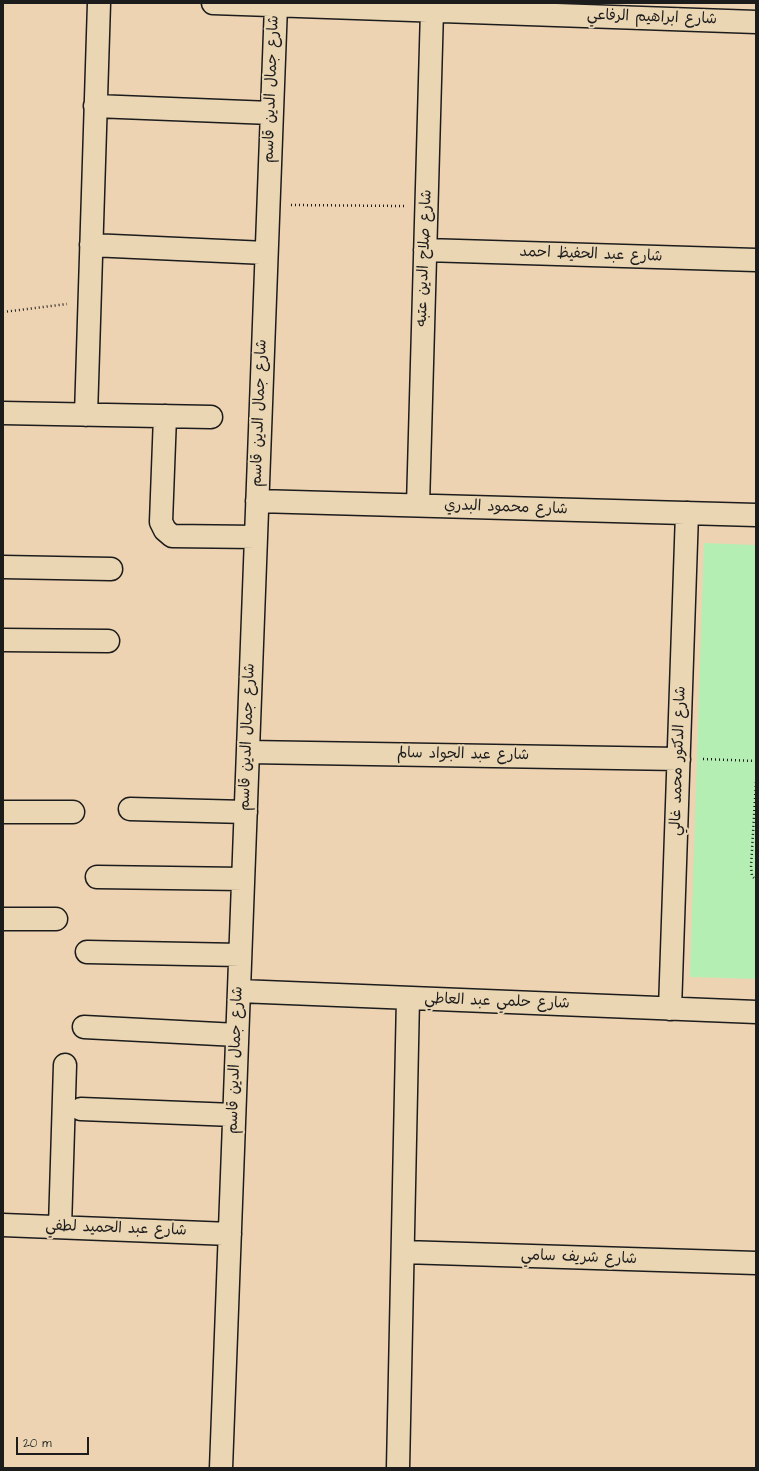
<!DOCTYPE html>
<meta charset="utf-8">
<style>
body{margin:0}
#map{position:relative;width:759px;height:1471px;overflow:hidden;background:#eed3b2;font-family:"Architects Daughter",sans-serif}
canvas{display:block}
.frame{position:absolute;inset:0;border:4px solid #1c1c1c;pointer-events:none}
.scale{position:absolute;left:16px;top:1437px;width:73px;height:18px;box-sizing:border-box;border:2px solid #1c1c1c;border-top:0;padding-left:5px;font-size:12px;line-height:14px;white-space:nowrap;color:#1c1c1c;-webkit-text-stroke:3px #ebd6b4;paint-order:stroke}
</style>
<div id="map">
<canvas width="759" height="1471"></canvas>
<div class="frame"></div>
<div class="scale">20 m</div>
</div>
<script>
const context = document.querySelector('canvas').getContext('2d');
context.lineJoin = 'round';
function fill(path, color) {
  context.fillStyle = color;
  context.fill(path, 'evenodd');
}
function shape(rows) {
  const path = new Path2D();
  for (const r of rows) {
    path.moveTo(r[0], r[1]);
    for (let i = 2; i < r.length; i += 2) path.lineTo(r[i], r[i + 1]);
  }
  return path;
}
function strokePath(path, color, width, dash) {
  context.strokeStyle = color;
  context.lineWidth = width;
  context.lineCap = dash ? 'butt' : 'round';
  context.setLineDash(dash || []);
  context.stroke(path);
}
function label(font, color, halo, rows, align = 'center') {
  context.font = font + ' "Architects Daughter","Playpen Sans Arabic",sans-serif';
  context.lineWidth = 4;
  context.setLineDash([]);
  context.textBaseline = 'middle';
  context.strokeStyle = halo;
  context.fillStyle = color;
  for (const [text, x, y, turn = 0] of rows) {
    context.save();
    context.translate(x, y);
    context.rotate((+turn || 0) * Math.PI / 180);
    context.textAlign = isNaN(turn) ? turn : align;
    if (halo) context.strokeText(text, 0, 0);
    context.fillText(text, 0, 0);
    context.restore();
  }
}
const green = shape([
 [704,543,756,545,756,979,690,977]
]);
const path = shape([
 [291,205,404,206],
 [3,312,67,304],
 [703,759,756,761],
 [756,782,751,867,752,876,756,880]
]);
const minor = shape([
 [213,3,756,22],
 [95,106,271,113],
 [91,245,266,253],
 [425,250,756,260],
 [3,413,211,417],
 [86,415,99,3],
 [165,416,161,522,165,530,172,536,256,537],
 [257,501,756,515],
 [418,505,432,10],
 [3,567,111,569],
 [3,640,108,641],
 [248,752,679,759],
 [130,809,246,812],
 [3,812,73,812],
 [97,877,243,879],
 [3,919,56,919],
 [87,952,240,955],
 [239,991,756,1012],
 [670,1009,687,513],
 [84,1027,237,1035],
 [81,1109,234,1115],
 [3,1225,230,1234],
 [60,1227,65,1065],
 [403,1252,756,1263],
 [221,1468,276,5],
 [398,1468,408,998]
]);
const streetNames = [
 ["شارع ابراهيم الرفاعي",652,18,2],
 ["شارع جمال الدين قاسم",272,89,-88],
 ["شارع عبد الحفيظ احمد",591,255,2],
 ["شارع صلاح الدين عتبه",425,258,-88],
 ["شارع جمال الدين قاسم",260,413,-88],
 ["شارع محمود البدري",506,508,2],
 ["شارع جمال الدين قاسم",248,737,-88],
 ["شارع عبد الجواد سالم",463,755,1],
 ["شارع الدكتور محمد غالي",679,761,-88],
 ["شارع حلمي عبد العاطي",497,1002,2],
 ["شارع جمال الدين قاسم",236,1060,-88],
 ["شارع عبد الحميد لطفي",116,1229,2],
 ["شارع شريف سامي",579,1258,2]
];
fill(green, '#b4eeb3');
strokePath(minor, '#1c1c1c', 25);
strokePath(path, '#1c1c1c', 2.5, [1, 3]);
strokePath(minor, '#ebd6b4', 22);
label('15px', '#1c1c1c', '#ebd6b4', streetNames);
</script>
